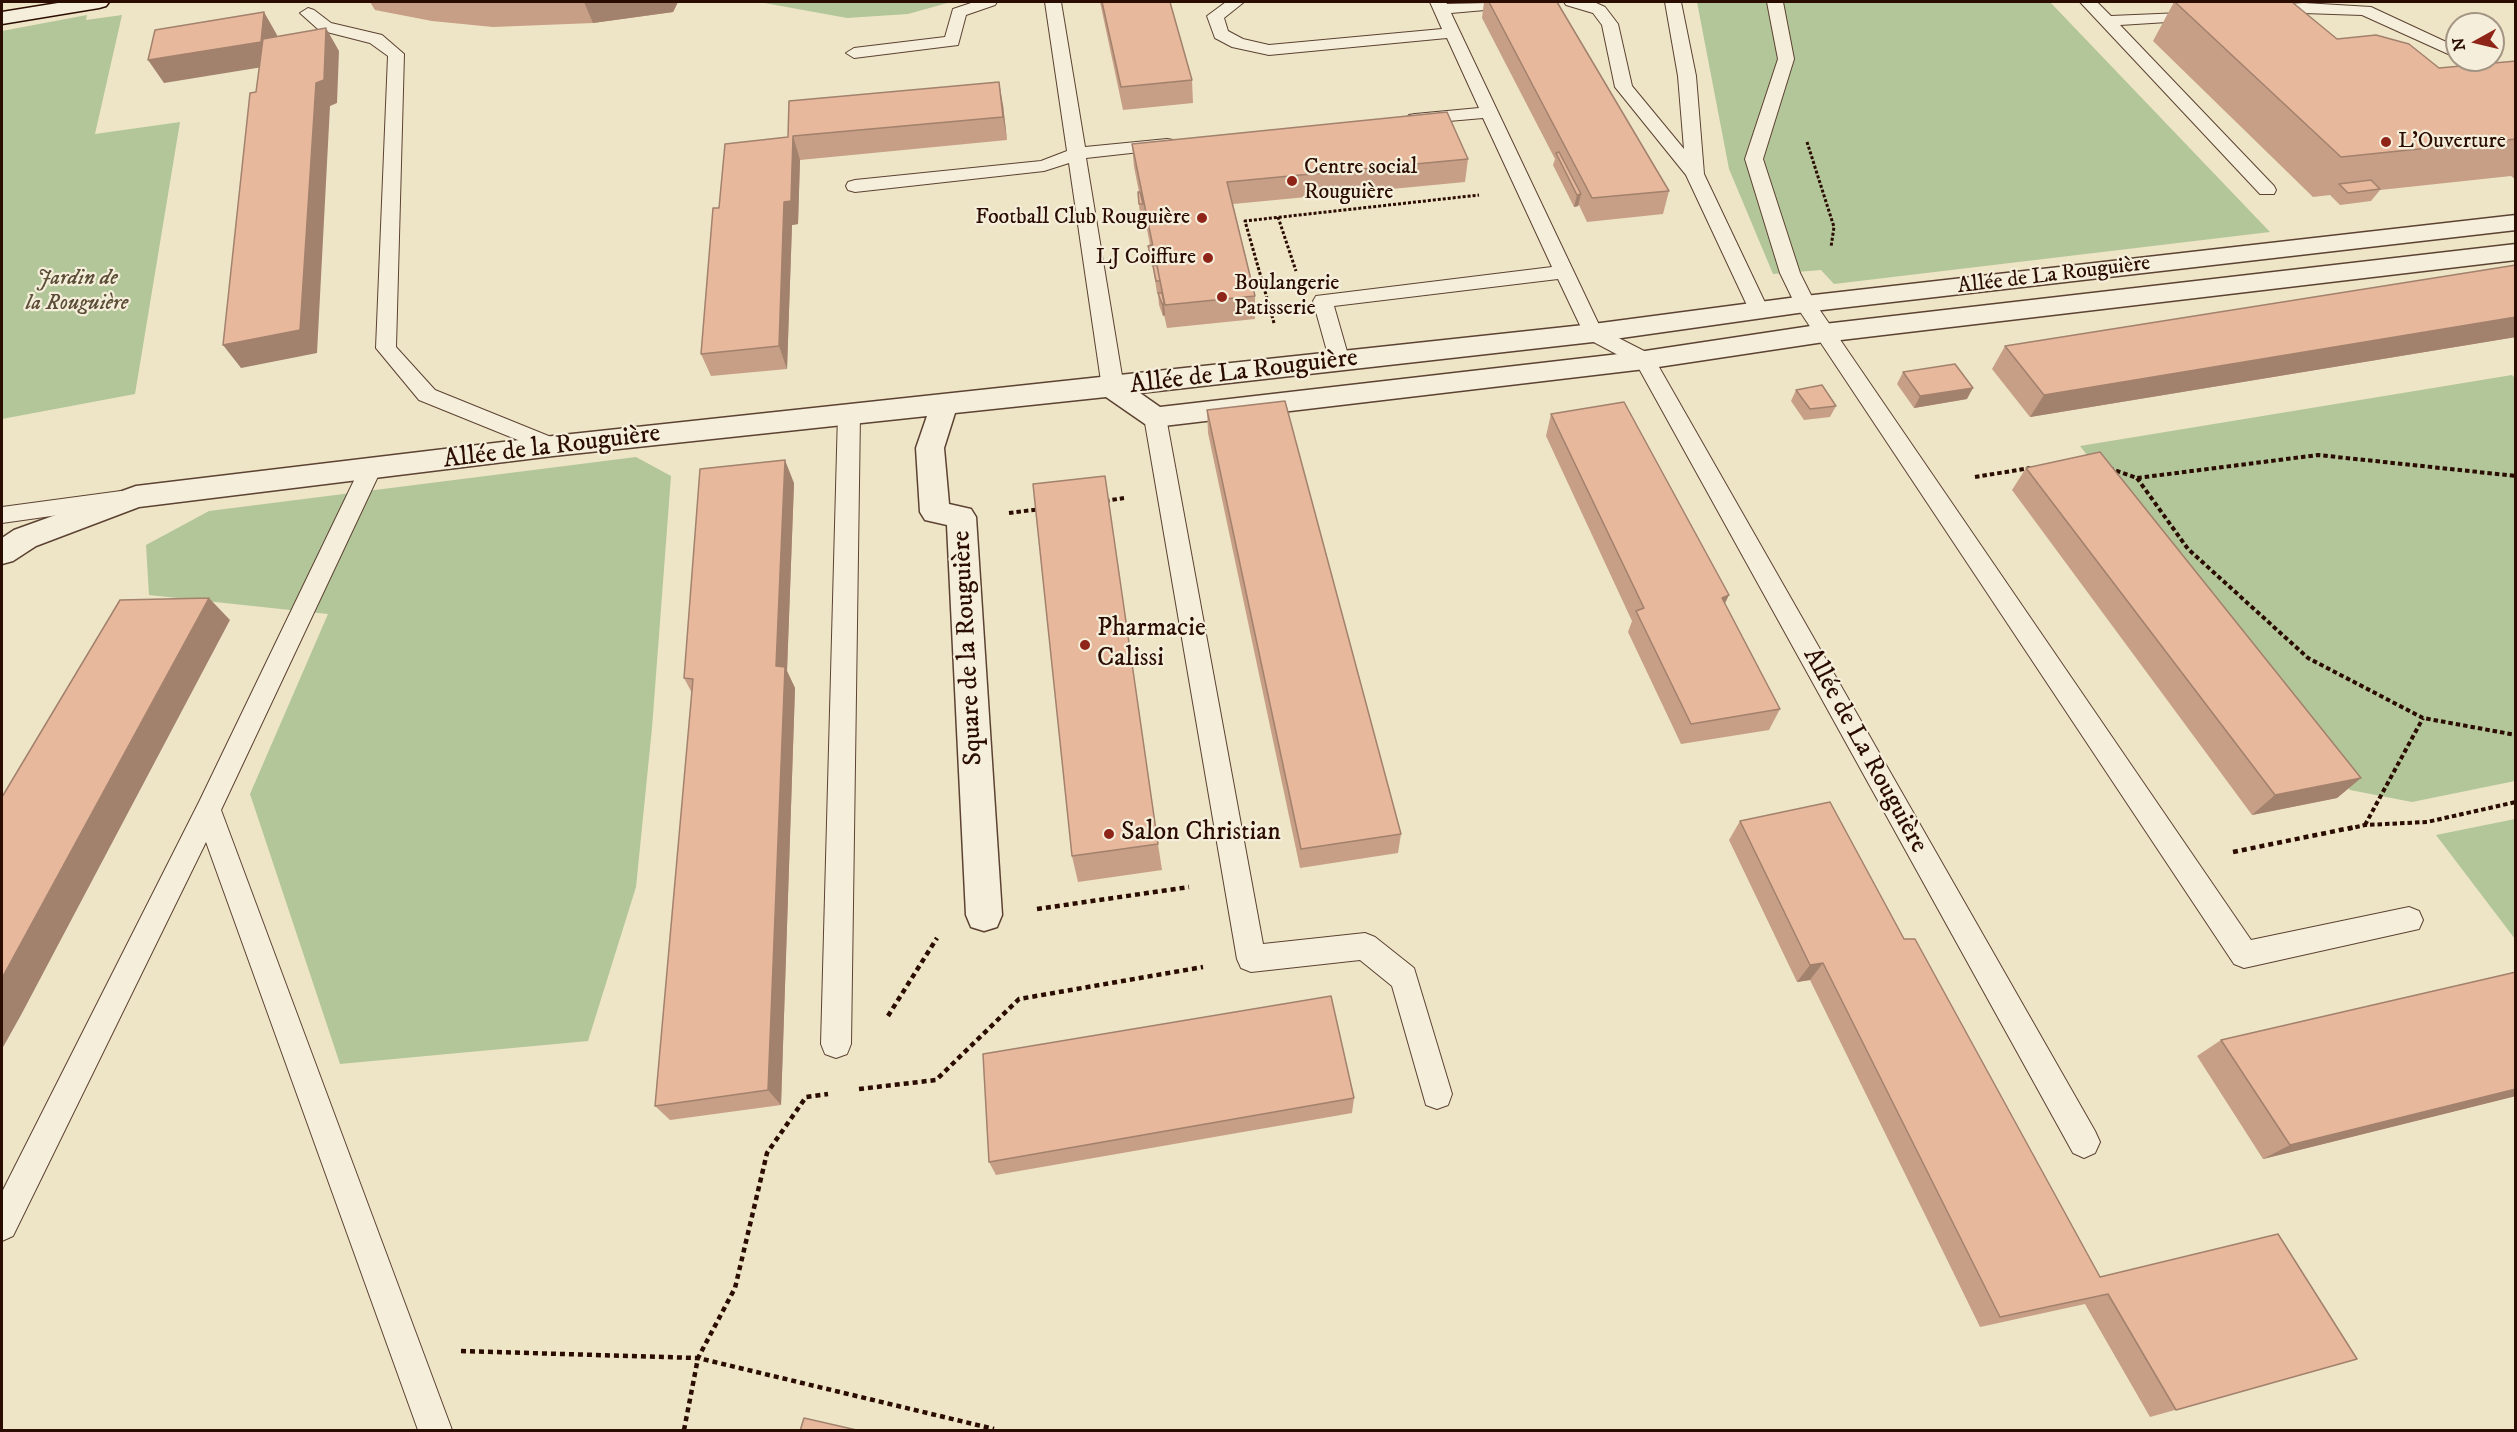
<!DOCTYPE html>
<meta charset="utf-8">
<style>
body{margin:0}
#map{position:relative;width:2517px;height:1432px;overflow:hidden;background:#eee5c6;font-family:"IM FELL DW Pica",serif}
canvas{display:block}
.frame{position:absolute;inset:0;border:3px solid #2b0c00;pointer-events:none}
.north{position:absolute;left:2445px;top:12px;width:60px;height:60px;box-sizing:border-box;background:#f4eeda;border:2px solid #a49483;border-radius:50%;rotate:262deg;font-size:16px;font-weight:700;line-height:24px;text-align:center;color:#2b0c00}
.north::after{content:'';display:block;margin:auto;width:21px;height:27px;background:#8f2418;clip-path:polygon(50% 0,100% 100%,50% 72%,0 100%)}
</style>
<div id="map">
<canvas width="2517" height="1432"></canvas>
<div class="frame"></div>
<div class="north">N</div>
</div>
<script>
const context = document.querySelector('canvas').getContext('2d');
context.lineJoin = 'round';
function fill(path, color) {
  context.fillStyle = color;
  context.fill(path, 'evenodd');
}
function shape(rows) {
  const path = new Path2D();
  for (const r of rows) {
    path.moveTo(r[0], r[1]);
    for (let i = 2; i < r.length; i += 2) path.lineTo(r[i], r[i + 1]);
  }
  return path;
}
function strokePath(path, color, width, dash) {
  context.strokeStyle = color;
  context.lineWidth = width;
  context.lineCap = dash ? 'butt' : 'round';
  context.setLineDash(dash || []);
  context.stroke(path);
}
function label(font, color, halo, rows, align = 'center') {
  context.font = font + ' "IM FELL DW Pica",serif';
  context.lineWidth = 4.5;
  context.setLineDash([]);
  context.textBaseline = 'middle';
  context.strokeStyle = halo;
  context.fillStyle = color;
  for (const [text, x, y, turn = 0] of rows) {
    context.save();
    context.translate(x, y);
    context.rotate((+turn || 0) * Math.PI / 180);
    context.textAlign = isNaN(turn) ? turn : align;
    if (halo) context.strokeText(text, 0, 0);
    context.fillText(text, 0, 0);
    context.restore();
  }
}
const green = shape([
 [759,2,951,2,908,14,847,18],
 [1697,2,2050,2,2270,232,1834,284,1821,270,1773,274,1729,169],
 [87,15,86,20,122,15,95,134,180,122,135,394,2,419,2,31],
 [2512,375,2516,379,2515,781,2412,802,2350,790,2080,446],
 [636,457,671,476,652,728,636,887,588,1041,340,1064,250,794,328,614,149,595,146,545,209,511],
 [2515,819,2516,819,2515,939,2436,835]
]);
const pathFar2 = shape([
 [1807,142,1834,227,1831,247],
 [1278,217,1296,271],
 [1274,323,1245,221,1479,195]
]);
const pathFar1 = shape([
 [2109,468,2137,478,2318,455,2516,476],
 [1975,477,2030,468],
 [2137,478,2188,549,2308,658,2423,718,2516,735],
 [1105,501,1124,498],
 [1009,513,1041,509],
 [2365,825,2423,718],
 [2348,829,2365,825,2427,822,2516,802]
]);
const path = shape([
 [2233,852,2355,827],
 [1037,909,1189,887],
 [888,1016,937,938],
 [859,1089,936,1080,1019,999,1203,967],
 [461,1351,698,1358,994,1429],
 [684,1430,698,1358,735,1288,767,1153,806,1097,828,1094]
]);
const lane = shape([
 [974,2,997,2,995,5,966,15,958,45,854,58,846,53,854,48,945,37,953,9,974,2],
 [1045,2,1061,2,1085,147,1167,139,1173,140,1176,144,1173,148,1167,149,1086,158,1124,388,1120,393,1113,395,1106,393,1102,388,1069,163,1044,171,855,192,848,190,846,186,848,182,855,180,1041,161,1067,151,1045,2],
 [1226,2,1244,2,1224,18,1228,31,1243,39,1269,45,1442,29,1430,2,1446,2,1447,4,1527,2,1525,5,1519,7,1451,13,1601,329,1652,355,1655,360,2095,1131,2100,1142,2095,1153,2084,1158,2073,1153,1637,365,1586,338,1558,279,1334,306,1350,362,1347,367,1340,369,1333,367,1330,362,1313,301,1316,296,1552,267,1483,118,1415,124,1409,123,1406,119,1409,115,1415,114,1479,108,1447,38,1269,55,1232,47,1215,38,1207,16,1226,2],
 [1564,2,1594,2,1605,7,1618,24,1632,86,1684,149,1678,76,1665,2,1681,2,1696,76,1704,174,1769,311,1766,316,1759,318,1752,316,1686,175,1615,87,1602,25,1593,13,1566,5,1564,2],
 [1767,2,1783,2,1794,59,1763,159,1800,273,1815,303,2251,940,2409,907,2419,911,2423,920,2419,929,2244,968,2234,964,1795,304,1780,273,1745,159,1778,59,1767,2],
 [2080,2,2097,2,2111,16,2205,12,2207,15,2199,20,2120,25,2274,186,2276,190,2274,194,2260,194,2080,2],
 [2304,3,2371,7,2457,47,2457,58,2362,15,2304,13,2265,15,2257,10,2265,5,2304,3],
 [308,8,314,10,331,23,382,35,404,54,396,347,435,390,561,441,564,446,561,451,553,454,545,451,419,400,376,348,388,56,370,43,319,30,300,13,308,8],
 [2464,60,2486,60,2516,73,2516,85,2466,64,2464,60],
 [849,407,857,409,860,414,851,1044,847,1054,836,1058,825,1054,821,1044,838,414,841,409,849,407],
 [1155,410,1163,412,1166,417,1263,944,1365,933,1375,937,1414,968,1452,1094,1448,1105,1437,1109,1426,1105,1392,986,1360,960,1251,972,1241,968,1237,959,1144,417,1147,412,1155,410],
 [370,462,378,464,381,470,221,810,452,1430,418,1430,206,842,13,1236,2,1241,2,1192,199,802,359,470,362,464,370,462],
 [121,491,129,493,132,499,129,505,2,523,2,507,121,491]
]);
const street = shape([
 [2516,215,2516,230,1805,312,1593,342,1140,393,1160,407,1645,351,1824,324,2516,244,2516,260,1824,342,1645,369,1155,427,1145,424,1106,397,955,413,944,448,949,504,971,509,976,517,1002,915,997,927,984,931,971,927,966,915,947,525,925,520,920,512,916,448,927,416,553,456,139,507,36,546,13,561,2,564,2,538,14,530,136,486,553,436,1593,324,1805,296,2516,215]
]);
const secondary = shape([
 [64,2,109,2,106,6,99,8,2,24,2,12,64,2]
]);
const wall = shape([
 [370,2,678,2,673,12,593,23,493,27,432,21,375,10],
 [1100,2,1170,2,1192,80,1193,103,1123,110],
 [1484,2,1557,2,1669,191,1663,214,1587,222,1579,205,1578,206,1574,207,1553,165,1555,159,1482,18],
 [2173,2,2292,2,2337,39,2439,68,2516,61,2516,180,2511,176,2380,190,2371,201,2340,205,2330,195,2313,197,2153,41,2174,2],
 [1003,105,1007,140,800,160,798,224,792,225,787,369,711,376,701,354,719,208,788,137],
 [1132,144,1468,159,1465,182,1233,204,1255,296,1255,319,1167,328,1164,315,1163,316,1159,305,1158,293,1157,293,1153,267,1152,267,1149,258,1148,246,1150,245,1144,214,1144,216,1140,216,1138,192,1139,192,1134,167],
 [2516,265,2516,337,2030,417,1992,369,2005,346],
 [1903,372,1967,399,1914,408,1897,384],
 [1796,390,1836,406,1830,417,1804,420,1791,401],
 [1207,410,1401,834,1398,853,1300,868,1208,433],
 [1551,414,1780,709,1769,730,1681,744,1628,632,1632,621,1546,436],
 [2026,468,2361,778,2337,798,2252,815,2012,490],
 [794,483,787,671,795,688,781,1105,670,1120,655,1106,692,693,684,678],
 [1740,821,1904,939,2100,1277,2357,1359,2150,1417,2085,1304,1980,1327,1810,980,1797,982,1729,840],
 [1158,844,1162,870,1078,882,1072,856],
 [2516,972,2516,1096,2263,1159,2197,1056,2221,1040],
 [1354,1098,1352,1113,996,1175,989,1162]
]);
const shadedWall = shape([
 [584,2,678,2,673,12,593,23],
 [264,12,277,35,275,65,164,83,148,60],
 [326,28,339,51,337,103,330,106,317,353,241,368,223,345,316,83],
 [999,82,1003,105,1007,140,1003,117],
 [793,136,800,160,798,224,792,225,787,369,779,346,784,202],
 [1581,194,1578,206,1574,207,1577,195],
 [1164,303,1165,315,1163,316,1162,304],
 [2516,317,2516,337,2030,417,2044,395],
 [1973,388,1967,399,1914,408,1920,396],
 [785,460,794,483,787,671,795,688,781,1105,768,1090,776,666],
 [1729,595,1719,616,1722,598],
 [209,598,230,620,21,1015,2,1049,2,978],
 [2361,778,2337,798,2252,815,2275,795],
 [1823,963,1810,980,1797,982,1810,965],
 [2516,1089,2516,1096,2263,1159,2290,1145]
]);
const building = shape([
 [1102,2,1170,2,1192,80,1121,87,1102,2],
 [1489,2,1557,2,1669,191,1592,198,1489,2],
 [2175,2,2292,2,2337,39,2376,35,2409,44,2439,68,2516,61,2516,139,2341,157,2175,2],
 [264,12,261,42,148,60,155,30,264,12],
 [326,28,324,80,316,83,300,330,223,345,250,93,256,92,263,39,326,28],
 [999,82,1003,117,793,136,791,201,784,202,779,346,701,354,713,208,719,208,725,144,788,137,789,101,999,82],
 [1447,112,1468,159,1227,182,1255,296,1165,305,1132,144,1447,112],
 [1559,152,1581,194,1577,195,1556,153,1559,152],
 [2371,180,2380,189,2348,193,2339,184,2371,180],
 [1138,192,1140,192,1143,204,1139,204,1138,192],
 [1151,245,1154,255,1151,255,1148,246,1151,245],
 [1157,265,1160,281,1156,281,1153,266,1157,265],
 [2516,265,2516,317,2044,395,2005,346,2516,265],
 [1158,293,1162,293,1164,303,1162,304,1158,293],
 [1955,364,1973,388,1920,396,1903,372,1955,364],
 [1822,385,1836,406,1810,409,1796,390,1822,385],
 [1285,401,1401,834,1301,849,1207,410,1285,401],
 [1624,402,1729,595,1722,598,1780,709,1691,724,1636,611,1644,608,1551,414,1624,402],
 [2100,452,2361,778,2275,795,2026,468,2100,452],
 [785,460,776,666,785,667,768,1090,655,1106,693,679,684,678,700,469,785,460],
 [1105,476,1158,844,1072,856,1033,484,1105,476],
 [209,598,2,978,2,797,120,600,209,598],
 [1830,802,1904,939,1915,939,2100,1277,2278,1234,2357,1359,2176,1410,2108,1294,2000,1317,1823,963,1810,965,1740,821,1830,802],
 [2516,972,2516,1089,2290,1145,2221,1040,2516,972],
 [1331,996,1354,1098,989,1162,983,1054,1331,996],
 [804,1418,861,1431,800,1431,804,1418]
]);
const markers = [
 [2386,142,6,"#8f2418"],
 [1292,181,6,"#8f2418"],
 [1202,218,6,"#8f2418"],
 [1208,258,6,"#8f2418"],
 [1222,297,6,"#8f2418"],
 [1085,645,6,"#8f2418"],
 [1109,834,6,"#8f2418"]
];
const farPoinames = [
 ["L'Ouverture",2398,142],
 ["Centre social",1304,168],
 ["Rouguière",1304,193],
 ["Football Club Rouguière",1190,218,"right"],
 ["LJ Coiffure",1196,258,"right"],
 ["Boulangerie",1234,284],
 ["Patisserie",1234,309]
];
const farStreetnames = [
 ["Allée de La Rouguière",2054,276,-7]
];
const farParknames = [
 ["Jardin de",77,279],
 ["la Rouguière",77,304]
];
const streetNames = [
 ["Allée de La Rouguière",1244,373,-7],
 ["Allée de la Rouguière",552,448,-7],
 ["Square de la Rouguière",969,648,-93],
 ["Allée de La Rouguière",1864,751,61]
];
const poiNames = [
 ["Pharmacie",1097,630],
 ["Calissi",1097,660],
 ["Salon Christian",1121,834]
];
fill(green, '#b3c69a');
strokePath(lane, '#5c4232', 2);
strokePath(street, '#5c4232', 3);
strokePath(secondary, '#2b0c00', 3);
strokePath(pathFar2, '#2b0c00', 3, [3, 2]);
strokePath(pathFar1, '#2b0c00', 4, [4.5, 3]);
strokePath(path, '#2b0c00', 4.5, [5, 4]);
fill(lane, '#f4eeda');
fill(street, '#f4eeda');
fill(secondary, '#f4eeda');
fill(wall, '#c79e86');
fill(shadedWall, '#a2816d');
fill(building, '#e7b89c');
strokePath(building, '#a2816d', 1.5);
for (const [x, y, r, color] of markers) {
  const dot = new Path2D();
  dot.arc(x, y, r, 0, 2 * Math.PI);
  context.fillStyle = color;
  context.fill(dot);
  strokePath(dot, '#f4eeda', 2);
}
label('22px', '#2b0c00', '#f4eeda', farPoinames, 'left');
label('22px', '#2b0c00', '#f4eeda', farStreetnames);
label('italic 22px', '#5b4d36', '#f4eeda', farParknames);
label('26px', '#2b0c00', '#f4eeda', streetNames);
label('26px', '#2b0c00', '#f4eeda', poiNames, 'left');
</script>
